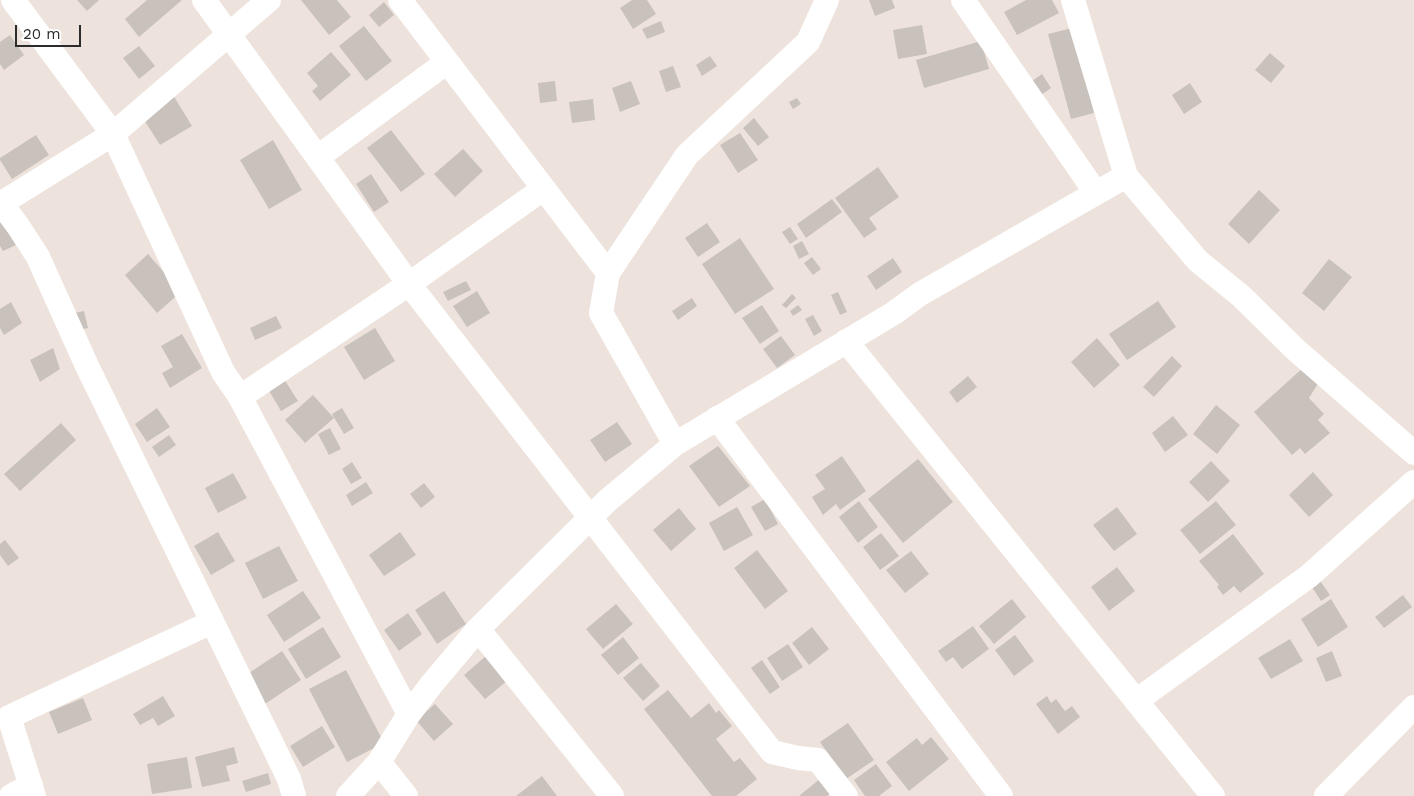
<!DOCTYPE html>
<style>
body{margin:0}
#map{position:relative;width:1414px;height:796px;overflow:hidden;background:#eee3dc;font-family:"Work Sans",sans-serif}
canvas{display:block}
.scale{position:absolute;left:15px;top:25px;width:66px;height:22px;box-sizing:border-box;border:2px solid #2b2b2b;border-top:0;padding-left:6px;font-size:15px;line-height:18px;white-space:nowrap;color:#2b2b2b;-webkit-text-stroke:4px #fff;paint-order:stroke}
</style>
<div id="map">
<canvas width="1414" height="796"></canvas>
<div class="scale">20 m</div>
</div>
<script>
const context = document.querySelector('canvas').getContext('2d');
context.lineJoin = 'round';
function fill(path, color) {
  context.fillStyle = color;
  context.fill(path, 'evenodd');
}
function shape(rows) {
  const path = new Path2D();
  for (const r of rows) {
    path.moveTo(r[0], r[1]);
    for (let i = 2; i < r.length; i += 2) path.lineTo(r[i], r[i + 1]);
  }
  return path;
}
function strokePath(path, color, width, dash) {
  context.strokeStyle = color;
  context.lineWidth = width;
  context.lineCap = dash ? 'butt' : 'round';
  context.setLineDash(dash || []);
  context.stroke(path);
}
const building = shape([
 [77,0,99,0,87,11],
 [147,0,182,0,139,37,125,19],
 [301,0,337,0,351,17,329,35],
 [632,0,647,0,656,14,633,29,620,8],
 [869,0,892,0,895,8,875,16],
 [1026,0,1052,0,1059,13,1017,35,1004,12],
 [384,2,394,15,379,27,369,15],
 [661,21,665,32,647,39,642,29],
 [922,25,927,54,898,59,893,30],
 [364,26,392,61,366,81,339,46],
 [1072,28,1094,113,1071,119,1048,34],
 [10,35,24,55,4,70,0,64,0,42],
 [981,41,989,69,924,88,916,60],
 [139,46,155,66,139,79,123,58],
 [331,52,351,75,320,101,312,91,318,86,307,73],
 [1270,53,1285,66,1271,83,1255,70],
 [710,56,717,66,702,76,696,65],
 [673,66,681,87,666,92,659,71],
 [1042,74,1051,88,1041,95,1032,81],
 [555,81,557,101,540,103,538,83],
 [631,81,640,104,620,112,612,88],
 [1190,83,1202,102,1184,114,1172,95],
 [173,95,192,126,160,145,141,115],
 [797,98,801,104,793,109,789,102],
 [593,99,595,120,572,123,569,102],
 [754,118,769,137,758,146,743,128],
 [391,130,425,174,401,192,367,148],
 [740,133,758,160,738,173,720,145],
 [36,135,49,155,12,179,0,160,0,158],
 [273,140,302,190,269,209,240,160],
 [463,149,483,171,455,197,434,174],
 [878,167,899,197,869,218,877,229,864,238,835,198],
 [371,174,389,202,374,212,356,184],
 [1259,190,1280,210,1249,244,1228,224],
 [832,199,842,212,806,238,797,224],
 [0,220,16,245,3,251,0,246],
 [707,223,720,242,698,257,685,238],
 [790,227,798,239,790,244,782,232],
 [740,238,774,289,735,314,702,264],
 [802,241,809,254,799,259,793,246],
 [148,254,181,292,157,313,125,275],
 [812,257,821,269,813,275,804,263],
 [893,258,902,272,876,290,867,276],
 [1329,259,1352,277,1324,311,1302,293],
 [466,281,471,290,448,301,443,292],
 [477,291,490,313,467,327,453,306],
 [838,292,847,312,840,315,831,295],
 [792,294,796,298,786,308,782,305],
 [692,298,697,306,678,320,672,311],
 [1158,301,1176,327,1127,360,1109,334],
 [11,302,22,323,4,335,0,328,0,309],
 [762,305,779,331,760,344,742,318],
 [798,305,802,310,793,316,790,311],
 [84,311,88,328,78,330,74,313],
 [813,315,822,331,814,336,805,319],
 [276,316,282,328,255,340,250,328],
 [375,328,395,361,364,380,344,347],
 [182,334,202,368,170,388,162,373,173,367,161,346],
 [781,336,795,355,777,368,763,349],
 [1097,338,1120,365,1094,388,1071,362],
 [53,348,60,369,40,382,30,360],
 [1172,356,1182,366,1154,397,1143,387],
 [1305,366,1319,382,1309,398,1324,414,1318,420,1330,433,1305,454,1300,448,1292,455,1254,412],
 [968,376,977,387,957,403,949,392],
 [284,379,298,401,281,411,268,389],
 [313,395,334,418,305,443,285,420],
 [1216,405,1240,425,1217,454,1193,434],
 [157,408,170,427,147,442,135,424],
 [342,408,354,428,344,434,332,414],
 [1173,416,1188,435,1165,452,1152,433],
 [617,422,632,444,605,462,590,440],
 [61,423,76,440,20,491,4,474],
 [330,428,341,449,329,455,318,434],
 [169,435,176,445,159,457,152,447],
 [718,446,750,486,719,507,689,466],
 [842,456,866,491,840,510,836,504,823,515,812,497,825,489,815,475],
 [918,459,953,502,903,543,868,499],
 [1211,461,1230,481,1208,502,1189,482],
 [352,462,362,478,351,484,342,469],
 [1313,472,1333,495,1309,517,1289,495],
 [233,473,247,498,218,513,205,488],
 [366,482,373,493,352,506,346,495],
 [424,483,435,497,421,508,410,494],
 [765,499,778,524,765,531,751,507],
 [859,501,878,527,858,543,839,517],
 [1216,501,1236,525,1200,554,1180,530],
 [737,507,753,535,724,551,709,523],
 [1117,507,1137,534,1114,551,1093,525],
 [679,508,696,529,671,551,653,530],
 [218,532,235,561,211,575,194,546],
 [400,532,416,555,384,576,369,555],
 [881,533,899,556,880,570,863,547],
 [1233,534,1264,574,1240,593,1234,586,1223,595,1217,587,1219,585,1199,561],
 [5,540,19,558,8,566,0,555,0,544],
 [279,546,298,581,263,599,245,563],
 [757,550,788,591,765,609,734,568],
 [911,551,929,574,905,593,886,570],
 [1117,567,1135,591,1109,611,1091,587],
 [1318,578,1330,595,1321,601,1310,584],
 [303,591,321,618,284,642,267,615],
 [444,591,466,624,437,644,415,610],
 [1403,595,1412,607,1384,628,1375,617],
 [1012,599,1026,617,994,644,979,626],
 [1331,599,1348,627,1318,647,1301,619],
 [616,604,633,624,603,649,586,629],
 [408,613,422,634,399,651,384,630],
 [973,626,989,649,962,669,953,657,946,662,938,651],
 [323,627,341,657,306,679,288,649],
 [812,627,829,649,809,665,792,643],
 [1015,635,1034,661,1014,676,995,650],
 [623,637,639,658,618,675,601,655],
 [1290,639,1303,661,1271,679,1258,658],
 [788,644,803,667,782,681,767,658],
 [282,651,301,680,265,704,246,675],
 [1332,651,1342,676,1326,682,1316,658],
 [486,656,507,681,485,699,464,675],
 [762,660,780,687,770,694,751,668],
 [641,663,660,686,643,701,623,678],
 [346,670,384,743,347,762,309,689],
 [668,690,691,718,709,703,716,713,719,710,732,726,716,739,734,762,740,758,757,779,736,796,712,796,644,709],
 [163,696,175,716,158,726,153,718,140,725,133,714],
 [1047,696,1051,703,1056,699,1065,711,1072,706,1080,717,1058,734,1036,704],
 [83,698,92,720,58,734,49,712],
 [435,704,453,724,434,741,416,720],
 [848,723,874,760,846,779,820,742],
 [322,726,335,747,303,767,290,746],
 [931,737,949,759,909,791,886,762,917,738,922,745],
 [234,747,238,763,226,766,230,781,202,787,195,757],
 [187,757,192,788,152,794,147,764],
 [876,764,892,786,879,796,865,796,854,780],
 [268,773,271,784,246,792,242,781],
 [542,776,557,796,516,796],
 [821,778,832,792,827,796,799,796]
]);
const street = shape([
 [13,0,113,134,223,372,240,397,409,714],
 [204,0,409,284,772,752,798,758,818,760,846,796],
 [400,0,608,273],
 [963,0,1096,193],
 [1073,0,1126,176,1198,261,1241,296,1296,350,1414,453],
 [318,157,447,62],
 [0,202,18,226,38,257,87,366,275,750,289,779,294,796],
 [0,204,113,134,269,0],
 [846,341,1213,796],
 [240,397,409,284,543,189],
 [717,418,1001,796],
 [675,444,601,313,608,273,687,155,808,42,827,0],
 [478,629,612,796],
 [1136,701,1309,576,1414,482],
 [379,762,406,796],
 [11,796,31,785],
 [34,796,9,717,212,622],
 [348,796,379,762,409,714,431,685,478,629,607,501,675,444,894,313,920,294,1126,176],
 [1326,796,1414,707]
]);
fill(building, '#c9c1bb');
strokePath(street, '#fff', 24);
</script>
